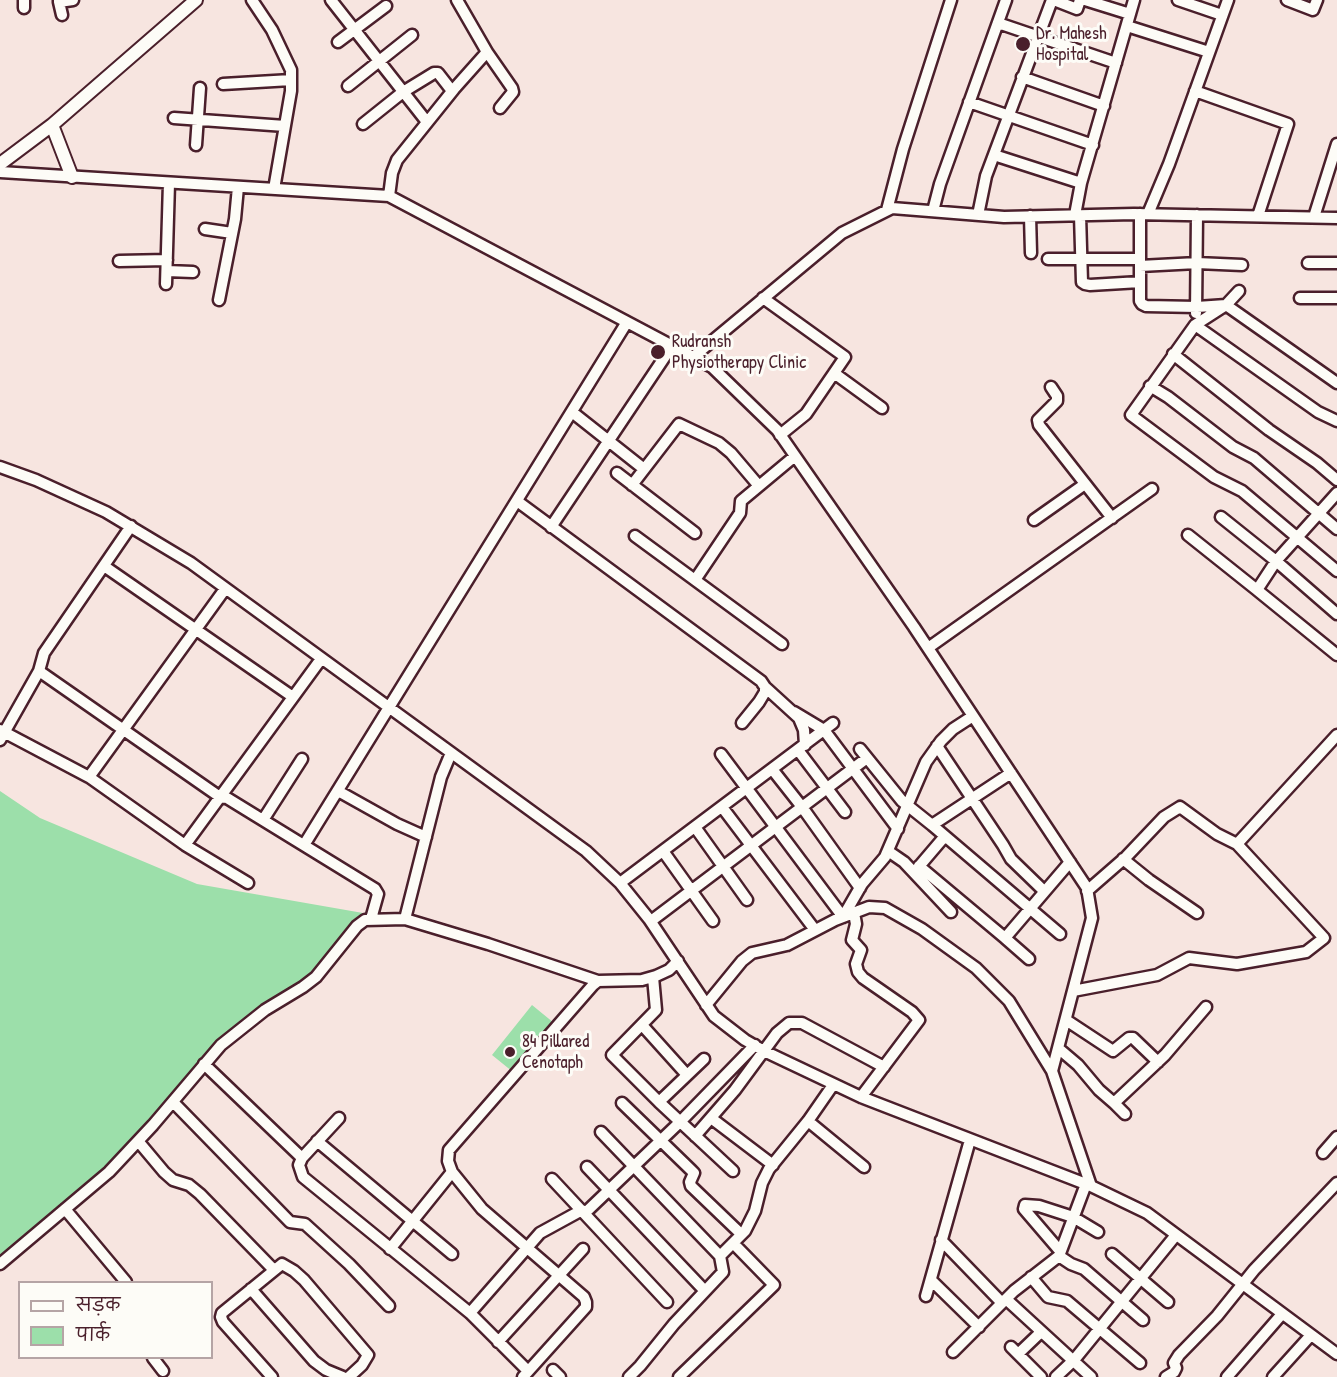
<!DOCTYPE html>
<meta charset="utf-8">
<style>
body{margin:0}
#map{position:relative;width:1337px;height:1377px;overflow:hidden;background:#f7e5e0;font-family:"Patrick Hand","Playpen Sans Deva",sans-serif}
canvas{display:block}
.legend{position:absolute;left:18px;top:1281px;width:195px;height:78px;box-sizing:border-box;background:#fdfcf7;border:2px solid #b5a4a5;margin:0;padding:8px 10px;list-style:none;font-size:18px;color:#4a1f2b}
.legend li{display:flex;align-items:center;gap:12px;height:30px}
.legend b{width:30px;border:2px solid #b5a4a5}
</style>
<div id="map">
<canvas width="1337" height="1377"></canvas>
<ul class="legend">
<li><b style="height:8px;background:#fdfcf7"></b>सड़क</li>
<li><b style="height:16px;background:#9cdfaa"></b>पार्क</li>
</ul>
</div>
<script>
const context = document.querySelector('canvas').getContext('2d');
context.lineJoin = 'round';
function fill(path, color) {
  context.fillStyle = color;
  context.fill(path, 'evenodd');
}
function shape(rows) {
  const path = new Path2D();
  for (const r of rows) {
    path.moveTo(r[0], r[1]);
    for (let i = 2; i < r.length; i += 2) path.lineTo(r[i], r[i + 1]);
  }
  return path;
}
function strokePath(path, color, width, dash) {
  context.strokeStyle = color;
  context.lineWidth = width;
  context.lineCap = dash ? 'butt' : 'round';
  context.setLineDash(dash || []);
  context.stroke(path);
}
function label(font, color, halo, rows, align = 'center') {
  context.font = font + ' "Patrick Hand",sans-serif';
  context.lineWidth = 6;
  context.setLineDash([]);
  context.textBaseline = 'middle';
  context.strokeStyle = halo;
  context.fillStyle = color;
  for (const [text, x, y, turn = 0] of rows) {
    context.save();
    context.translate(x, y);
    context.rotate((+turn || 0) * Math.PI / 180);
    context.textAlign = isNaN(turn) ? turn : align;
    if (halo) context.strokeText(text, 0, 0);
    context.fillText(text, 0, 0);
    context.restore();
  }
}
const green = shape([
 [0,791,40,818,197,884,363,913,339,950,308,983,256,1014,144,1134,0,1262],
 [532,1005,554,1023,513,1072,492,1055]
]);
const minor = shape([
 [24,0,24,8],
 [59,0,59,2,73,0],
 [252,0,272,30,291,70,291,91,274,189],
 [331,0,427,122],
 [1054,0,1077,9,1080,0],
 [1085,0,1130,14],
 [1178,0,1222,15],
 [1287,0,1313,10,1317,0],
 [59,2,62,15],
 [998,23,1116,63],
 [1127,26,1209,52],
 [338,42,386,6],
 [487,52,512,88,513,92,500,108],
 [1022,77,1104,106],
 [223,84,291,80],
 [348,86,412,35],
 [1195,91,1288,124,1258,216],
 [969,102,1093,145],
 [174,118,285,126],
 [363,124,403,92,434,73,438,73,452,91],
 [196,145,200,88],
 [994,155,1081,183],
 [0,172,389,196,712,367,777,430,914,627,1087,888,1092,918,1052,1071,1091,1186],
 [389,196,392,173,397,160,454,89,487,52,457,0],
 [887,210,903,149,951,0],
 [933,211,940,184,1006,0],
 [1140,214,1140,266,1197,263,1242,265],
 [1148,214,1169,164,1228,0],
 [978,215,986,176,1052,0],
 [1075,215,1081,183,1134,0],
 [1080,215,1082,282,1085,284,1090,285,1140,282],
 [1030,216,1031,253],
 [1314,217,1337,144],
 [205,229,232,233],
 [1048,259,1140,259],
 [119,261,167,260],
 [1308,263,1337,263],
 [1140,266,1140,301,1142,304,1146,306,1197,307,1226,305,1337,383],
 [167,271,193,272],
 [166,284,169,183],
 [1239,291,1226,305,1195,325,1131,415,1214,477,1242,491,1337,571],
 [763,298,845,357,806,414,780,435],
 [1300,298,1337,298],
 [219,300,235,219,238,187],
 [1196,313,1197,215],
 [1195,325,1318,412,1337,421],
 [1173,354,1269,430,1317,463,1337,480],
 [693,357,842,233,892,208,1004,217,1134,214,1337,218],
 [834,373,882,408],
 [1150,386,1168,397,1233,447,1254,458,1337,529],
 [1051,387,1057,396,1057,401,1038,420,1039,425,1112,518],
 [572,412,644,469],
 [0,467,36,480,106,512,191,563,586,851,620,883,649,919,714,1016,745,1040,764,1051,861,1097,1091,1186,1147,1213,1337,1354],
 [617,473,695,533],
 [632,485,679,424,719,443,731,453,759,486],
 [517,501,761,681,765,687,765,692,759,702,742,723],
 [1221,517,1276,561,1337,614],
 [1034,520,1085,484],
 [551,527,672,346],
 [1188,535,1257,590,1276,561,1337,493],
 [635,536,782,644],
 [104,566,293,697],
 [695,580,740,513,741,501,795,456],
 [1257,590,1337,655],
 [928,648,1152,489],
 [39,671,220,797,227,798,375,889,378,894,371,919],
 [765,687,799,718,804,730,805,745],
 [794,712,824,730,898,829],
 [0,730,89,777,185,845,248,883],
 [0,740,39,671,44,653,131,526],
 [937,746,1003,845,1011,859,1044,891],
 [860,749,902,801,932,825,1060,934],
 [798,750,845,812],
 [721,754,843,917,862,884,885,857,926,762,941,741,953,729,973,716],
 [772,769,802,807,860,888],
 [89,777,225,589],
 [338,791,397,824,426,837],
 [722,807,815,930],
 [263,820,302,759],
 [932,825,1011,773],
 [695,827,747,900],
 [1237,844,1337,735],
 [185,845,321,659],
 [304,845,627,322],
 [663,851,713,921],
 [888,851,904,862,951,912],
 [1123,859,1149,880,1197,913],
 [919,866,1005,938,1070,862],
 [916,870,945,836],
 [620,883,833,723],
 [854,913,856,924,852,940,861,950,856,964,858,972,863,978,912,1012,919,1020,861,1097],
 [405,919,488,944,598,981],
 [651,921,867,758],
 [1005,938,1029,959],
 [653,977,656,1010,612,1055,659,1102,733,1171],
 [1073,991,1157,975,1189,958,1237,964,1306,952,1324,938,1237,844,1217,834,1180,807,1164,817,1126,857,1087,891],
 [706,1005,742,961,752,953,787,945,835,920,869,907,885,908,922,929,976,968,1009,1001,1052,1071],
 [1066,1020,1113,1051,1129,1038,1133,1038,1158,1062],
 [642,1025,687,1075],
 [1058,1048,1078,1065,1099,1090,1114,1103,1165,1055,1206,1007],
 [204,1064,302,1158],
 [173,1102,290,1222,305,1224,349,1264,389,1306],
 [659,1102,704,1059],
 [622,1103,691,1170,694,1173,690,1182,691,1186,741,1234],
 [1114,1103,1125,1114],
 [339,1118,302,1158,299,1165,303,1177,470,1313,528,1371],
 [711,1118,773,1165],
 [808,1121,864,1167],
 [601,1132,720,1256,723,1272,674,1324,640,1366,629,1377],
 [695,1136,735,1090,777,1033,789,1023,802,1023,884,1067],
 [138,1141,164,1172,173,1180,189,1185,200,1194,273,1269],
 [317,1141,452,1254],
 [1323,1153,1337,1137],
 [552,1179,667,1302],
 [65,1209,126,1282],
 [585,1213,609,1190,587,1167],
 [941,1240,1002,1303],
 [390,1249,452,1172],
 [1060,1251,1024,1209,1025,1205,1039,1206,1073,1217,1098,1232],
 [1112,1254,1168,1302],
 [720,1256,745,1231,755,1211,762,1183,769,1169,808,1121,833,1085],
 [1059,1256,1071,1264,1084,1269,1143,1320],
 [0,1264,109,1172,153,1125,221,1045,265,1010,303,987,316,977,357,926,365,920,405,919,441,777,451,753],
 [1031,1277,1048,1297,1067,1301,1140,1363],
 [931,1280,979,1327],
 [251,1289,314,1361,326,1370,343,1377],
 [705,1291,609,1190,680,1122,755,1045],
 [926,1296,970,1140],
 [1006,1299,1091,1377],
 [470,1313,540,1233,582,1210],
 [498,1342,583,1249],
 [1011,1347,1041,1377],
 [953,1352,1014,1291,1059,1256,1086,1184],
 [1018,1354,1041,1332],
 [153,1358,163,1371],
 [553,1370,560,1377],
 [272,1377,223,1322,221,1317,222,1313,282,1264,294,1271,304,1280,368,1355,362,1365,349,1377],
 [523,1377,586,1307,586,1302,584,1297,482,1209,452,1172,448,1161,449,1150,593,985,598,981,642,980,656,976,669,970,678,961],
 [679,1377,774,1285,733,1243],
 [1056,1377,1074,1360,1176,1235],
 [1166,1377,1174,1372,1176,1368,1174,1363,1179,1355,1217,1316,1254,1270,1337,1183],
 [1227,1377,1282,1314],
 [1273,1377,1311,1335]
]);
const major = shape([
 [52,125,72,177],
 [0,164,52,125,196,0]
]);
const markers = [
 [1023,44,8,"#4a1f2b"],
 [658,352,8,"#4a1f2b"],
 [510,1052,6,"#4a1f2b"]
];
const poiNames = [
 ["Dr. Mahesh",1036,34],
 ["Hospital",1036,55],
 ["Rudransh",672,342],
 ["Physiotherapy Clinic",672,363],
 ["84 Pillared",522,1042],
 ["Cenotaph",522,1063]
];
fill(green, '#9cdfaa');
strokePath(minor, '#4a1f2b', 15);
strokePath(major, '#4a1f2b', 16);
strokePath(minor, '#fdfcf7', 10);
strokePath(major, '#fdfcf7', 12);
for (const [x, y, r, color] of markers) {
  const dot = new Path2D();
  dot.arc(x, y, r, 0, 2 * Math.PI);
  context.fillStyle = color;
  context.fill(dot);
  strokePath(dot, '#fdfcf7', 2);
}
label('18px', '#4a1f2b', '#fdfcf7', poiNames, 'left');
</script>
